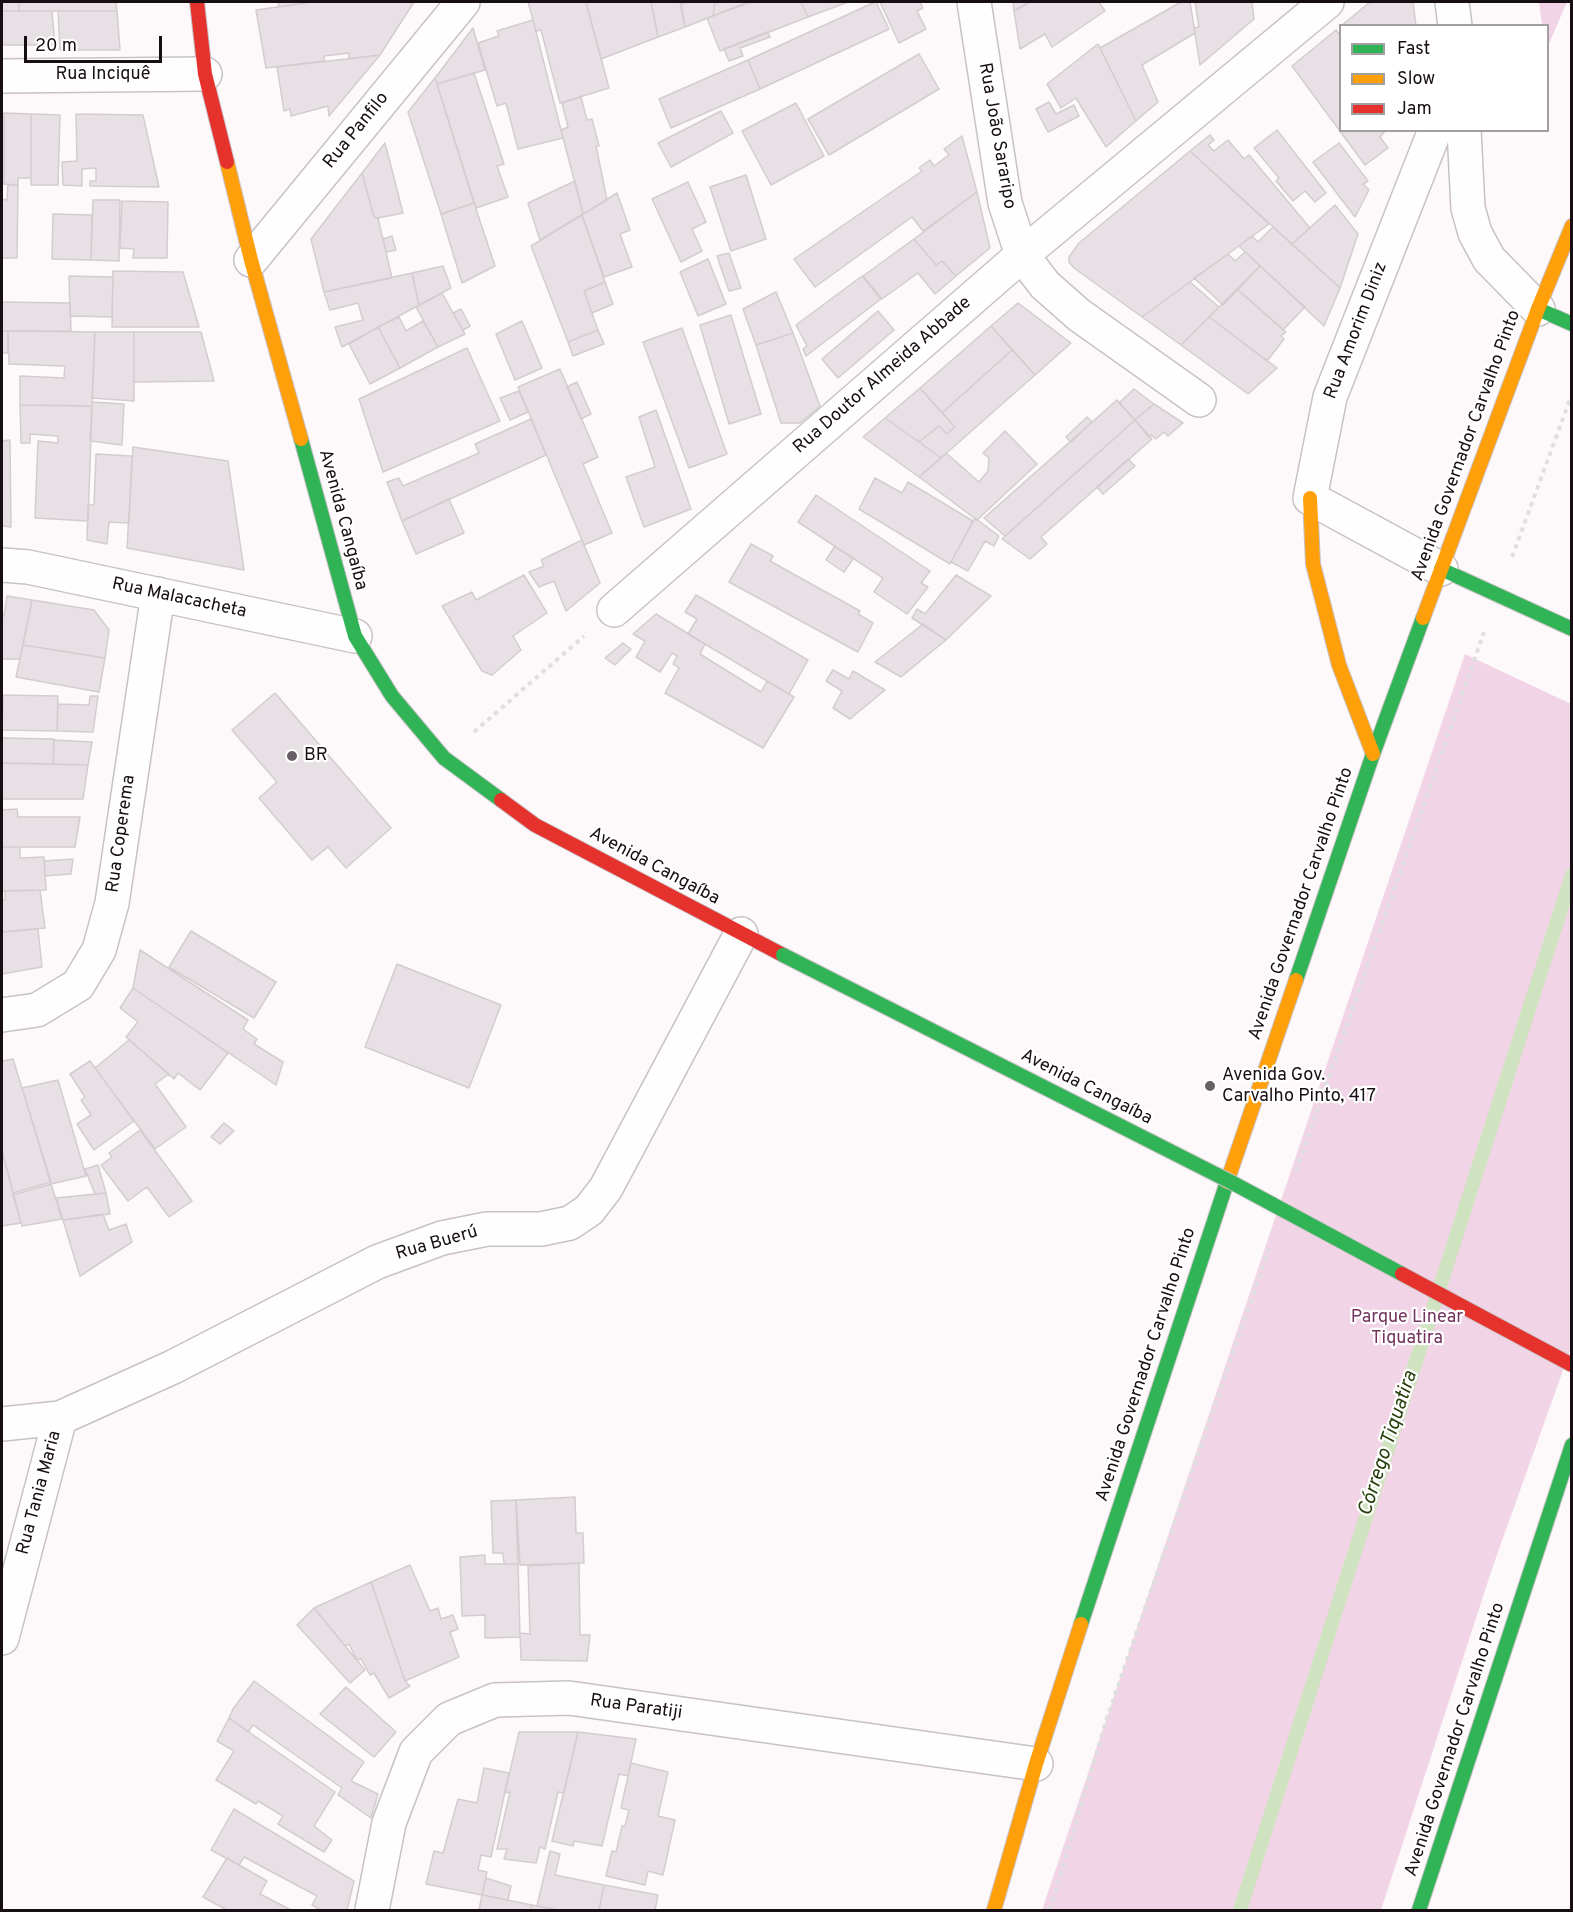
<!DOCTYPE html>
<meta charset="utf-8">
<style>
body{margin:0}
#map{position:relative;width:1573px;height:1912px;overflow:hidden;background:#fdf9fb;font-family:Overpass,sans-serif}
canvas{display:block}
.frame{position:absolute;inset:0;border:3px solid #170e14;pointer-events:none}
.legend{position:absolute;left:1339px;top:24px;width:210px;height:108px;box-sizing:border-box;background:#fff;border:2px solid #a29fa1;margin:0;padding:8px 10px;list-style:none;font-size:18px;color:#170e14}
.legend li{display:flex;align-items:center;gap:12px;height:30px}
.legend b{width:30px;border:2px solid #a29fa1}
.scale{position:absolute;left:24px;top:36px;width:138px;height:27px;box-sizing:border-box;border:3px solid #170e14;border-top:0;padding-left:8px;font-size:18px;line-height:21px;white-space:nowrap;color:#170e14;-webkit-text-stroke:4px #fff;paint-order:stroke}
</style>
<div id="map">
<canvas width="1573" height="1912"></canvas>
<div class="frame"></div>
<ul class="legend">
<li><b style="height:8px;background:#30b455"></b>Fast</li>
<li><b style="height:8px;background:#ff9f0a"></b>Slow</li>
<li><b style="height:8px;background:#e5322d"></b>Jam</li>
</ul>
<div class="scale">20 m</div>
</div>
<script>
const context = document.querySelector('canvas').getContext('2d');
context.lineJoin = 'round';
function fill(path, color) {
  context.fillStyle = color;
  context.fill(path, 'evenodd');
}
function shape(rows) {
  const path = new Path2D();
  for (const r of rows) {
    path.moveTo(r[0], r[1]);
    for (let i = 2; i < r.length; i += 2) path.lineTo(r[i], r[i + 1]);
  }
  return path;
}
function strokePath(path, color, width, dash) {
  context.strokeStyle = color;
  context.lineWidth = width;
  context.lineCap = dash ? 'butt' : 'round';
  context.setLineDash(dash || []);
  context.stroke(path);
}
function label(font, color, halo, rows, align = 'center') {
  context.font = font + ' Overpass,sans-serif';
  context.lineWidth = 4.5;
  context.setLineDash([]);
  context.textBaseline = 'middle';
  context.strokeStyle = halo;
  context.fillStyle = color;
  for (const [text, x, y, turn = 0] of rows) {
    context.save();
    context.translate(x, y);
    context.rotate((+turn || 0) * Math.PI / 180);
    context.textAlign = isNaN(turn) ? turn : align;
    if (halo) context.strokeText(text, 0, 0);
    context.fillText(text, 0, 0);
    context.restore();
  }
}
const green = shape([
 [1539,2,1567,2,1548,46,1548,26,1542,25],
 [1465,654,1571,704,1571,1348,1493,1566,1381,1910,1042,1910]
]);
const stream = shape([
 [1240,1910,1572,875]
]);
const building = shape([
 [2,2,19,2,19,11,2,11,2,2],
 [19,2,116,2,117,11,19,11,19,2],
 [278,2,312,2,279,7,278,2],
 [312,2,414,2,380,55,349,59,349,53,324,56,324,61,266,68,256,10,312,2],
 [528,2,586,2,609,88,560,103,541,30,536,31,528,2],
 [586,2,651,2,658,37,601,59,586,2],
 [651,2,680,2,685,27,658,37,651,2],
 [688,2,715,2,713,16,685,27,681,4,688,2],
 [715,2,742,2,743,4,713,16,715,2],
 [751,2,801,2,808,17,720,51,707,18,751,2],
 [801,2,848,2,808,17,801,2],
 [875,2,876,2,889,29,760,89,748,60,875,2],
 [880,2,920,2,923,8,917,11,926,29,899,43,880,2],
 [1013,2,1030,2,1014,11,1013,2],
 [1030,2,1099,2,1105,11,1052,47,1045,34,1020,49,1014,11,1030,2],
 [1181,2,1190,2,1195,33,1142,65,1158,102,1136,121,1100,48,1181,2],
 [1195,2,1252,2,1254,19,1200,65,1194,28,1199,27,1195,2],
 [1370,2,1413,2,1416,26,1341,26,1370,2],
 [2,11,52,11,55,45,2,45,2,11],
 [58,11,117,11,120,50,60,50,58,11],
 [533,20,563,138,518,149,506,103,497,106,478,43,499,36,497,31,533,20],
 [473,28,485,70,437,84,435,78,473,28],
 [1336,30,1340,35,1340,130,1386,130,1380,137,1388,148,1365,165,1292,66,1336,30],
 [767,32,770,37,740,48,743,56,729,61,724,49,767,32],
 [1098,44,1136,121,1106,147,1076,98,1061,108,1047,84,1098,44],
 [919,54,939,89,829,155,808,119,919,54],
 [380,55,329,116,328,106,291,116,290,109,284,111,277,67,380,55],
 [748,60,760,89,671,128,659,99,748,60],
 [474,73,504,164,497,166,508,197,476,208,437,84,474,73],
 [435,78,474,203,441,214,408,112,435,78],
 [581,97,587,120,592,119,599,146,596,146,607,200,583,214,561,130,568,127,562,103,581,97],
 [1049,102,1056,114,1074,105,1079,116,1048,132,1036,109,1049,102],
 [796,103,824,156,771,185,742,131,796,103],
 [721,111,733,133,671,167,658,143,721,111],
 [4,113,31,114,31,178,18,178,18,185,4,184,4,113],
 [31,114,60,115,58,185,31,185,31,114],
 [76,114,143,115,159,187,90,186,90,181,96,181,96,168,82,169,82,186,63,185,62,162,77,161,76,114],
 [2,119,4,119,4,184,2,184,2,119],
 [1277,130,1326,193,1315,202,1305,191,1293,201,1276,181,1279,178,1254,148,1277,130],
 [1210,135,1214,140,1208,145,1214,151,1228,140,1244,159,1249,155,1310,228,1292,244,1190,151,1210,135],
 [962,136,977,192,923,231,912,217,815,287,794,259,922,171,919,168,930,160,934,166,949,155,944,149,962,136],
 [385,143,403,213,378,218,374,217,362,173,385,143],
 [1339,143,1368,181,1363,184,1369,190,1355,217,1313,162,1339,143],
 [1190,151,1269,224,1142,317,1074,268,1069,262,1069,257,1079,243,1190,151],
 [362,173,374,217,378,218,392,278,324,292,311,239,362,173],
 [746,175,766,239,731,251,710,187,746,175],
 [575,181,583,214,540,240,528,203,575,181],
 [688,182,706,222,692,229,702,251,681,262,652,199,688,182],
 [8,185,18,185,17,258,2,258,2,199,7,200,8,185],
 [977,192,990,248,956,276,942,261,936,265,914,239,977,192],
 [617,193,630,230,620,234,632,267,604,277,582,215,617,193],
 [93,200,120,200,119,261,91,260,93,200],
 [122,201,168,202,167,258,133,258,134,249,120,248,122,201],
 [474,203,495,266,462,283,441,214,474,203],
 [1335,205,1358,234,1340,288,1292,244,1335,205],
 [53,214,92,215,91,260,52,259,53,214],
 [582,215,605,282,584,291,598,330,568,342,531,246,582,215],
 [1273,227,1340,288,1324,326,1239,246,1252,236,1258,242,1273,227],
 [392,236,396,250,386,252,383,239,392,236],
 [914,239,936,265,942,261,956,276,935,294,918,273,882,299,863,276,914,239],
 [1245,252,1260,266,1223,305,1194,278,1228,254,1235,261,1245,252],
 [729,253,741,288,729,291,717,256,729,253],
 [708,259,726,304,698,316,680,272,708,259],
 [443,266,451,288,419,305,412,273,443,266],
 [1260,266,1305,307,1283,330,1237,289,1260,266],
 [113,271,183,272,199,327,112,327,113,271],
 [412,273,419,305,342,347,335,327,363,320,358,303,330,310,324,292,412,273],
 [69,276,113,277,112,317,70,316,69,276],
 [862,276,881,299,806,356,803,349,807,346,796,325,862,276],
 [605,282,613,304,592,313,584,291,605,282],
 [1190,282,1219,307,1181,345,1142,317,1190,282],
 [1237,289,1286,332,1281,336,1284,339,1267,361,1209,317,1237,289],
 [776,292,793,333,756,345,743,309,776,292],
 [442,293,465,334,438,347,416,307,442,293],
 [2,302,70,303,71,331,2,331,2,302],
 [1018,303,1071,343,1035,375,991,326,1018,303],
 [461,309,470,326,463,330,453,313,461,309],
 [878,311,894,330,838,378,822,359,878,311],
 [731,315,761,414,729,424,700,325,731,315],
 [399,317,406,331,423,321,438,347,400,368,378,327,399,317],
 [1209,317,1277,368,1248,394,1181,345,1209,317],
 [522,321,542,368,515,380,496,334,522,321],
 [991,326,1012,350,942,413,920,388,991,326],
 [378,327,400,368,370,384,349,344,378,327],
 [682,328,727,454,689,468,643,342,682,328],
 [598,330,604,344,573,356,568,342,598,330],
 [2,331,8,331,8,353,2,353,2,331],
 [8,331,95,332,92,406,20,405,20,376,64,378,65,366,9,364,8,331],
 [95,332,134,332,134,401,92,398,95,332],
 [134,332,201,332,214,381,134,382,134,332],
 [793,333,820,406,800,423,781,423,756,345,793,333],
 [467,348,500,421,383,472,359,399,467,348],
 [1012,350,1035,375,941,458,919,442,939,426,947,434,955,427,942,413,1012,350],
 [560,369,598,457,583,464,612,533,584,545,518,387,560,369],
 [577,382,591,414,581,419,567,387,577,382],
 [920,388,955,427,947,434,939,426,919,442,885,418,920,388],
 [1134,389,1154,404,1135,420,1119,403,1134,389],
 [519,391,528,412,510,420,500,398,519,391],
 [1117,400,1135,420,1005,536,984,518,1117,400],
 [92,402,124,404,122,445,90,441,92,402],
 [1154,404,1183,423,1168,436,1164,432,1156,439,1151,435,1149,437,1135,420,1154,404],
 [20,405,92,406,88,521,35,518,38,441,58,443,58,436,30,434,30,443,21,443,20,405],
 [656,410,691,509,644,527,626,477,655,467,639,417,656,410],
 [1087,417,1092,422,1071,442,1066,437,1087,417],
 [885,418,919,442,941,458,919,477,863,437,885,418],
 [531,419,546,455,402,521,387,482,399,478,403,486,479,453,475,444,531,419],
 [1135,420,1152,439,1041,537,1047,544,1030,559,1002,539,1135,420],
 [1005,431,1037,464,977,520,919,477,946,453,979,482,988,471,989,458,983,453,1005,431],
 [10,440,11,527,2,526,2,441,10,440],
 [133,447,228,461,244,570,127,548,133,447],
 [96,454,132,456,129,523,109,522,107,544,87,540,88,505,94,505,96,454],
 [1128,459,1135,466,1103,494,1097,487,1128,459],
 [875,478,902,493,908,482,973,521,950,564,859,509,875,478],
 [816,495,930,571,921,583,928,587,907,614,874,592,883,578,798,522,816,495],
 [449,499,464,533,416,554,402,521,449,499],
 [975,518,999,536,994,546,985,541,968,571,951,562,975,518],
 [582,540,600,583,566,611,554,581,539,587,529,572,544,566,541,560,582,540],
 [751,544,773,556,770,561,860,611,858,614,873,623,858,652,729,582,751,544],
 [835,546,853,559,844,572,826,560,835,546],
 [524,575,547,613,513,636,521,650,492,675,482,671,442,606,472,592,476,600,524,575],
 [956,575,991,596,946,640,912,618,917,609,925,614,956,575],
 [696,595,808,660,789,694,688,634,697,619,685,612,696,595],
 [7,596,32,600,20,659,2,659,2,615,4,616,7,596],
 [32,600,94,610,109,630,105,658,23,645,32,600],
 [656,614,705,644,700,654,761,692,767,681,794,697,763,748,665,693,679,668,673,664,677,656,672,653,660,672,636,657,645,641,633,634,656,614],
 [923,624,946,640,901,677,875,662,923,624],
 [623,643,631,649,615,665,605,658,623,643],
 [23,645,105,658,99,692,16,677,23,645],
 [833,670,849,679,853,671,885,690,850,719,833,708,842,691,826,681,833,670],
 [275,693,391,828,346,868,328,847,312,860,259,798,277,782,232,730,275,693],
 [3,695,58,696,57,731,2,730,3,695],
 [90,696,98,696,93,732,57,731,58,704,89,705,90,696],
 [2,738,54,739,53,764,2,763,2,738],
 [54,740,92,742,88,765,53,764,54,740],
 [2,763,88,765,83,799,2,799,2,763],
 [17,809,18,817,80,817,75,847,2,847,2,810,17,809],
 [2,847,20,847,20,858,44,857,46,890,2,891,2,847],
 [73,859,71,874,45,876,44,861,73,859],
 [40,890,45,928,2,932,2,900,5,900,5,891,40,890],
 [38,929,42,967,2,974,2,932,38,929],
 [191,931,276,982,254,1018,169,967,191,931],
 [140,950,248,1020,243,1029,257,1039,254,1044,283,1062,276,1085,133,988,140,950],
 [397,964,501,1005,469,1088,365,1047,397,964],
 [133,988,228,1053,200,1090,178,1073,174,1079,126,1037,138,1022,120,1008,133,988],
 [129,1040,169,1074,155,1084,186,1127,155,1149,95,1068,129,1040],
 [13,1059,51,1182,13,1193,2,1150,2,1061,13,1059],
 [90,1061,134,1121,94,1150,77,1124,91,1115,81,1100,85,1097,70,1074,90,1061],
 [58,1080,86,1176,51,1184,22,1088,58,1080],
 [224,1123,234,1131,220,1144,211,1137,224,1123],
 [140,1130,192,1201,169,1217,147,1187,128,1201,101,1165,112,1157,109,1153,140,1130],
 [2,1150,21,1223,2,1226,2,1150],
 [98,1165,106,1193,95,1194,85,1169,98,1165],
 [51,1184,62,1219,22,1226,13,1195,51,1184],
 [106,1193,110,1214,63,1220,56,1198,106,1193],
 [103,1214,109,1230,126,1224,132,1242,80,1276,63,1220,103,1214],
 [575,1497,576,1533,583,1533,584,1563,520,1565,516,1500,575,1497],
 [516,1500,518,1564,504,1564,503,1553,493,1553,491,1501,516,1500],
 [485,1555,485,1564,518,1564,520,1637,485,1638,485,1615,462,1616,460,1557,485,1555],
 [579,1563,580,1635,590,1635,587,1661,521,1660,520,1633,530,1634,528,1566,579,1563],
 [410,1565,430,1611,438,1608,441,1619,453,1615,458,1629,450,1632,459,1657,405,1681,371,1582,410,1565],
 [371,1582,405,1681,410,1686,389,1698,374,1673,370,1675,361,1659,357,1660,349,1644,345,1646,314,1608,371,1582],
 [314,1608,365,1670,350,1683,297,1625,314,1608],
 [254,1681,364,1762,351,1781,378,1794,371,1818,338,1795,342,1788,253,1725,248,1732,229,1718,233,1709,254,1681],
 [346,1687,396,1732,374,1757,320,1714,346,1687],
 [229,1718,335,1792,314,1826,332,1840,324,1852,278,1824,283,1816,258,1801,256,1804,216,1780,234,1751,217,1741,229,1718],
 [519,1732,578,1732,564,1793,558,1792,545,1849,540,1847,536,1863,504,1859,507,1849,497,1849,510,1792,505,1793,519,1732],
 [578,1732,636,1739,628,1776,619,1774,602,1846,574,1841,573,1846,552,1841,578,1732],
 [631,1763,668,1772,658,1816,675,1820,663,1875,648,1871,645,1885,606,1876,612,1851,616,1852,622,1826,625,1826,629,1810,621,1808,631,1763],
 [484,1768,509,1773,491,1857,481,1855,478,1870,487,1872,482,1895,426,1884,434,1851,443,1853,458,1799,477,1803,484,1768],
 [234,1809,354,1881,347,1910,321,1910,312,1905,317,1896,244,1857,239,1865,211,1850,234,1809],
 [550,1851,560,1854,555,1875,604,1885,599,1910,559,1910,537,1906,550,1851],
 [227,1858,267,1881,260,1894,291,1910,227,1910,203,1897,227,1858],
 [486,1878,511,1886,508,1900,482,1895,486,1878],
 [604,1885,658,1895,655,1910,599,1910,604,1885],
 [482,1895,532,1905,531,1910,479,1910,482,1895],
 [532,1905,537,1906,559,1910,531,1910,532,1905]
]);
const path = shape([
 [1512,557,1572,394],
 [474,732,584,636],
 [1296,1171,1484,632],
 [1050,1910,1107,1718,1269,1249]
]);
const street = shape([
 [974,2,1005,203,1022,255,1045,285,1079,315,1199,400],
 [1452,2,1455,26],
 [2,76,205,74],
 [1435,130,1330,397,1310,498,1441,569],
 [1464,130,1468,208,1475,233,1489,259,1538,309],
 [251,260,463,2],
 [2,565,28,567,355,636],
 [614,610,1022,255,1327,2],
 [2,1015,37,1010,78,985,99,950,112,903,158,594],
 [2,1424,60,1418,173,1367,377,1262,442,1238,487,1229,541,1229,570,1223,589,1210,606,1188,741,934],
 [2,1638,60,1418],
 [372,1910,389,1823,416,1752,449,1719,495,1700,569,1698,1036,1764]
]);
const fast = shape([
 [1538,309,1572,324],
 [301,439,355,636,392,696,444,758,501,800],
 [1441,569,1572,629],
 [1296,980,1373,754,1423,618],
 [1081,1624,1227,1182],
 [1419,1910,1572,1445]
]);
const slow = shape([
 [227,162,251,260,301,439],
 [1310,498,1313,564,1339,665,1373,754],
 [1423,618,1538,309,1572,226],
 [1227,1182,1296,980],
 [994,1910,1036,1764,1081,1624]
]);
const jam = shape([
 [197,2,205,74,227,162],
 [501,800,535,825,783,955]
]);
const fastBridge = shape([
 [783,955,1231,1182,1402,1274]
]);
const jamBridge = shape([
 [1402,1274,1572,1365]
]);
const markers = [
 [292,756,6,"#686065"],
 [1210,1086,6,"#686065"]
];
const streetNames = [
 ["Rua Inciquê",103,75],
 ["Rua Panfilo",357,131,-51],
 ["Rua João Sararipo",996,136,80],
 ["Rua Amorim Diniz",1357,331,-69],
 ["Rua Doutor Almeida Abbade",883,376,-41],
 ["Avenida Governador Carvalho Pinto",1467,446,-70],
 ["Avenida Cangaíba",342,520,75],
 ["Rua Malacacheta",179,599,12],
 ["Rua Coperema",122,834,-82],
 ["Avenida Cangaíba",654,867,28],
 ["Avenida Governador Carvalho Pinto",1302,904,-71],
 ["Avenida Cangaíba",1086,1088,27],
 ["Rua Buerú",437,1244,-16],
 ["Avenida Governador Carvalho Pinto",1147,1365,-72],
 ["Rua Tania Maria",40,1493,-75],
 ["Rua Paratiji",636,1708,8],
 ["Avenida Governador Carvalho Pinto",1456,1740,-72]
];
const poiNames = [
 ["BR",304,756],
 ["Avenida Gov.",1222,1076],
 ["Carvalho Pinto, 417",1222,1097]
];
const parkNames = [
 ["Parque Linear",1407,1318],
 ["Tiquatira",1407,1339]
];
const waterNames = [
 ["Córrego Tiquatira",1389,1444,-72]
];
fill(green, '#f1d5e6');
strokePath(stream, '#d0e3c0', 14);
fill(building, '#e7e0e4');
strokePath(building, '#d3ccd0', 1.5);
strokePath(street, '#c8c1c5', 36);
strokePath(fast, '#c8c1c5', 16);
strokePath(slow, '#c8c1c5', 16);
strokePath(jam, '#c8c1c5', 16);
strokePath(path, '#dfdfdf', 4, [4.5, 4.5]);
strokePath(street, '#fffefe', 33);
strokePath(fast, '#30b455', 14);
strokePath(slow, '#ff9f0a', 14);
strokePath(jam, '#e5322d', 14);
strokePath(fastBridge, '#c8c1c5', 16, []);
strokePath(jamBridge, '#c8c1c5', 16, []);
strokePath(fastBridge, '#30b455', 14);
strokePath(jamBridge, '#e5322d', 14);
for (const [x, y, r, color] of markers) {
  const dot = new Path2D();
  dot.arc(x, y, r, 0, 2 * Math.PI);
  context.fillStyle = color;
  context.fill(dot);
  strokePath(dot, '#fff', 2);
}
label('18px', '#170e14', '#fff', streetNames);
label('18px', '#170e14', '#fff', poiNames, 'left');
label('18px', '#73345e', '#fff', parkNames);
label('italic 20px', '#263f0a', '#fff', waterNames);
</script>
